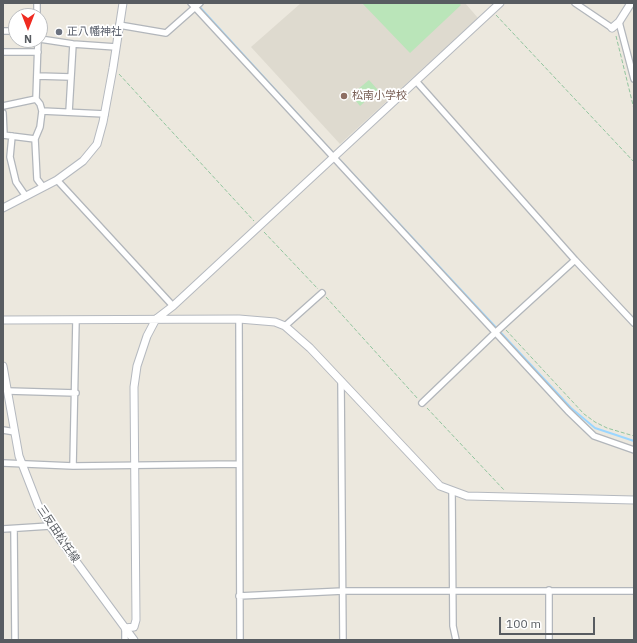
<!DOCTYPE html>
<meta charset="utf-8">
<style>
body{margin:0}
#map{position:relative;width:637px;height:643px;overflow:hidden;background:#ece8de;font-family:"IBM Plex Sans",sans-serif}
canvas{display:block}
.frame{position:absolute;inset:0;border:4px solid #585c61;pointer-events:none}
.north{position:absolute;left:8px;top:8px;width:40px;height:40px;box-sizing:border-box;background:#fff;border:1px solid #bcbec0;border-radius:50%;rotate:180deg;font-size:11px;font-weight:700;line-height:16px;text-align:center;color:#585c61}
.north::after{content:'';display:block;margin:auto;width:14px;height:18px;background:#ef2b21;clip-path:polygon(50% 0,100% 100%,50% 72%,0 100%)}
.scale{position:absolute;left:499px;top:617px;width:96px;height:18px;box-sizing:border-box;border:2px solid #585c61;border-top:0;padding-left:5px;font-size:12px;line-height:14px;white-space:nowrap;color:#585c61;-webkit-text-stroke:3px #fff;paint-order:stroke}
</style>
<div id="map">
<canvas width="637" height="643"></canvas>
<div class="frame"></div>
<div class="north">N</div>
<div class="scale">100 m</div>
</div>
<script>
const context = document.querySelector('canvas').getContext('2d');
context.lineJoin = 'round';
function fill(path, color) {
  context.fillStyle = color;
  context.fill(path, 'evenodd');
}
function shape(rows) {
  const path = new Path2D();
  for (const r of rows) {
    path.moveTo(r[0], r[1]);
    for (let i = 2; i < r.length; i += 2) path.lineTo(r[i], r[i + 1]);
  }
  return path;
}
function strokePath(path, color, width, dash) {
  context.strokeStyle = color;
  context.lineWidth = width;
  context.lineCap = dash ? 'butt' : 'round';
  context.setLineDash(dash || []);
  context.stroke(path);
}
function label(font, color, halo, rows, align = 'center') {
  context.font = font + ' "IBM Plex Sans","Noto Sans JP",sans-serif';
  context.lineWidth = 3.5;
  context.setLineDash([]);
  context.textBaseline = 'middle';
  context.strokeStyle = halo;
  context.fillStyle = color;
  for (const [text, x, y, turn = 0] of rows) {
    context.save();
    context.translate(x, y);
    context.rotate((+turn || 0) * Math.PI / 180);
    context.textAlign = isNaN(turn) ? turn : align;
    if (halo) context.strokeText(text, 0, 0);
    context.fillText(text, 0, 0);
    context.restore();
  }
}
const education = shape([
 [301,3,465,3,478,18,340,144,251,47]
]);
const green = shape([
 [362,3,459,3,461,5,410,53],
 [369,80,378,90,360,106,351,95]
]);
const stream = shape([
 [196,3,334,154],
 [337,157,571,408,595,428,634,441]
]);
const path = shape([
 [496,15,634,162],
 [616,36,634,109],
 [119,74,254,221],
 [264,232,318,289],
 [326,297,418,399],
 [506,330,584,414,595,422,607,428,634,436],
 [427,408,504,490]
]);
const street = shape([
 [37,3,37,16],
 [191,3,568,411,594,436,634,450],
 [575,3,612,28],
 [619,22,634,79],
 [119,25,166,33,200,3],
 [3,31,16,31],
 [40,39,73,44,116,47],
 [38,40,36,99,40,104,42,111,40,127,35,139,37,179,43,187],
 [3,52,38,52],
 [37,76,71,77],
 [416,81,575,260,634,323],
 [3,106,36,99],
 [42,111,105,114],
 [69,112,73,44],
 [3,113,4,135],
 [3,135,35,139],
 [12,136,10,157,16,182,25,195],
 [57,180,173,306],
 [239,319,240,640],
 [285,326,322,293],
 [341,381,343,640],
 [8,391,76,393],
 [422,403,496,332,575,260],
 [3,430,15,432],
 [3,463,73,466,239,464],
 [73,466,76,320],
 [452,492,453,626,456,640],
 [3,529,50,526],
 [14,529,15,640],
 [549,590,549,640],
 [239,596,343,591,634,591],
 [125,640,125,628]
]);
const secondary = shape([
 [612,28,619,22,631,3],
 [3,208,57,180,83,161,97,144,103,122,113,68,123,3],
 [3,320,239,319,275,322,285,326,310,348,440,486,467,496,634,500],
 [3,366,19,456,38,505,50,526,134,640],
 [125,628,134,627,136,620,134,387,137,366,147,336,156,319,173,306,500,3]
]);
const markers = [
 [59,32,4,"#6b7280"],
 [344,96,4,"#8d6e63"]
];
const worshipNames = [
 ["正八幡神社",67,32]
];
const educationNames = [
 ["松南小学校",352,96]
];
const streetNames = [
 ["三反田松任線",58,534,56]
];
fill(education, '#dedacf');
fill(green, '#bae5b9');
strokePath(stream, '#9bd6ff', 2);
strokePath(street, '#b2b6bb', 8);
strokePath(secondary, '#b5b9bf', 9);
strokePath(path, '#91c49e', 1, [4, 2]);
strokePath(street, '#fff', 5.5);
strokePath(secondary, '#fff', 7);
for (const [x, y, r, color] of markers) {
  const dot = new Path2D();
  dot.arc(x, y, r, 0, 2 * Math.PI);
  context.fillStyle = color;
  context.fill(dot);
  strokePath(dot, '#fff', 1.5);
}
label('11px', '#5b616d', '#fff', worshipNames, 'left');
label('11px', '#785e54', '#fff', educationNames, 'left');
label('11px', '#585c61', '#fff', streetNames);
</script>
